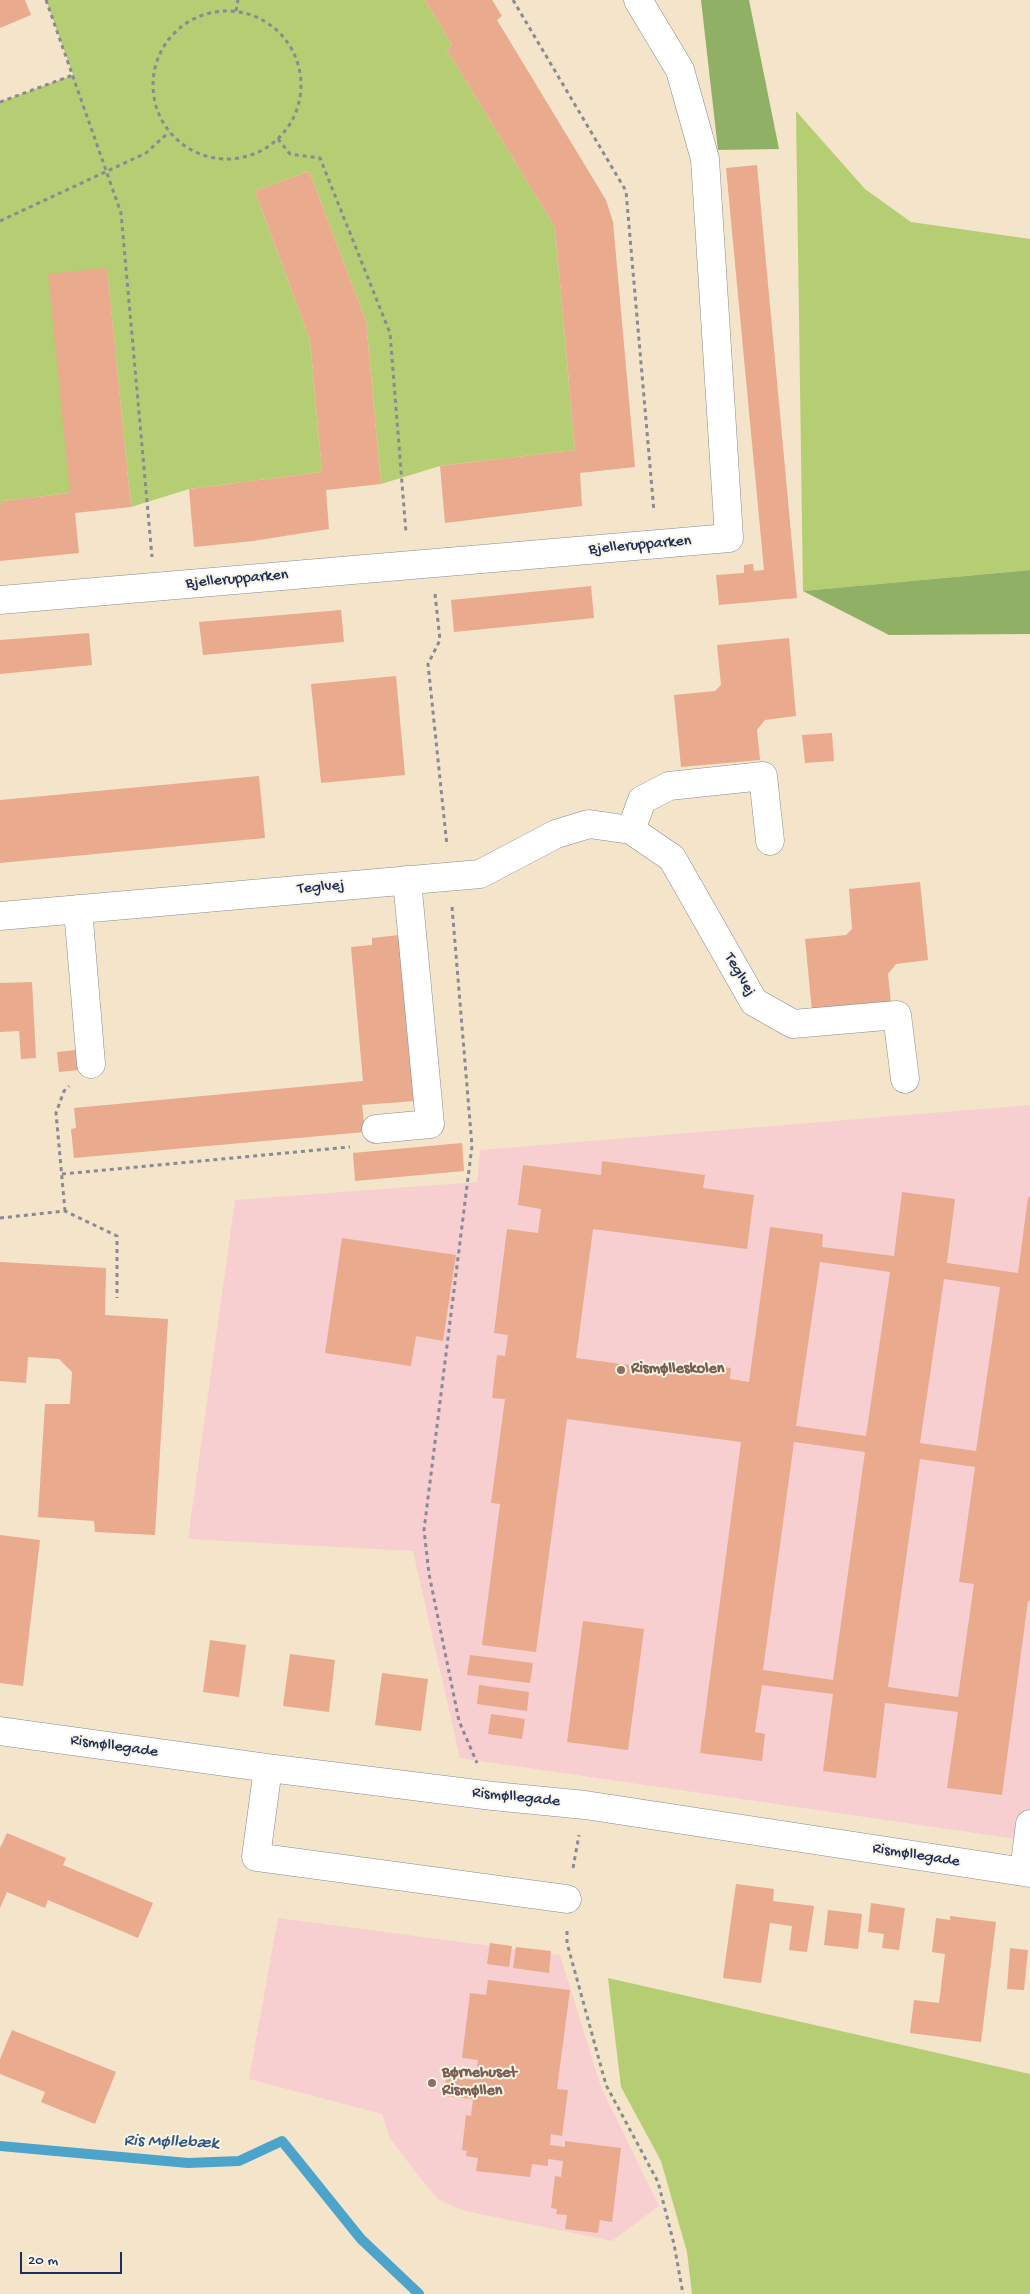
<!DOCTYPE html>
<meta charset="utf-8">
<style>
body{margin:0}
#map{position:relative;width:1030px;height:2294px;overflow:hidden;background:#f4e4c9;font-family:"Gochi Hand",sans-serif}
canvas{display:block}
.scale{position:absolute;left:20px;top:2252px;width:102px;height:22px;box-sizing:border-box;border:2px solid #1b2f5e;border-top:0;padding-left:6px;font-size:15px;line-height:18px;white-space:nowrap;color:#1b2f5e;-webkit-text-stroke:4px #fcf5e5;paint-order:stroke}
</style>
<div id="map">
<canvas width="1030" height="2294"></canvas>
<div class="scale">20 m</div>
</div>
<script>
const context = document.querySelector('canvas').getContext('2d');
context.lineJoin = 'round';
function fill(path, color) {
  context.fillStyle = color;
  context.fill(path, 'evenodd');
}
function shape(rows) {
  const path = new Path2D();
  for (const r of rows) {
    if (r.length === 3) {
      path.moveTo(r[0] + r[2], r[1]);
      path.arc(r[0], r[1], r[2], 0, 2 * Math.PI);
      continue;
    }
    path.moveTo(r[0], r[1]);
    for (let i = 2; i < r.length; i += 2) path.lineTo(r[i], r[i + 1]);
  }
  return path;
}
function strokePath(path, color, width, dash) {
  context.strokeStyle = color;
  context.lineWidth = width;
  context.lineCap = dash ? 'butt' : 'round';
  context.setLineDash(dash || []);
  context.stroke(path);
}
function label(font, color, halo, rows, align = 'center') {
  context.font = font + ' "Gochi Hand",sans-serif';
  context.lineWidth = 4;
  context.setLineDash([]);
  context.textBaseline = 'middle';
  context.strokeStyle = halo;
  context.fillStyle = color;
  for (const [text, x, y, turn = 0] of rows) {
    context.save();
    context.translate(x, y);
    context.rotate((+turn || 0) * Math.PI / 180);
    context.textAlign = isNaN(turn) ? turn : align;
    if (halo) context.strokeText(text, 0, 0);
    context.fillText(text, 0, 0);
    context.restore();
  }
}
const built = shape([
 [1030,1105,1030,1841,460,1758,413,1551,188,1539,235,1200,477,1182,480,1150],
 [278,1918,560,1955,601,2087,659,2206,612,2241,461,2210,438,2199,420,2178,390,2138,382,2114,249,2079]
]);
const green = shape([
 [46,0,425,0,452,45,447,50,555,227,575,450,440,466,381,484,366,321,309,171,255,191,310,340,322,472,189,489,131,507,107,269,70,493,2,501,2,504,0,505,0,102,73,75],
 [796,111,865,189,911,222,1030,239,1030,570,803,591],
 [608,1978,1030,2074,1030,2294,692,2294,687,2252,661,2161,621,2087]
]);
const forest = shape([
 [701,0,749,0,779,149,718,150],
 [1030,570,1030,634,889,635,803,591]
]);
const stream = shape([
 [0,2146,188,2163,239,2161,282,2141,361,2239,419,2294]
]);
const building = shape([
 [0,0,25,0,31,15,0,28],
 [425,0,492,0,502,16,497,20,606,200,613,222,635,467,580,473,582,506,445,523,440,466,575,450,555,227,447,50,452,45],
 [757,165,797,598,719,605,716,575,744,573,744,565,753,564,754,571,764,570,726,168],
 [309,171,366,321,381,484,326,490,329,529,253,541,194,547,189,489,322,472,310,340,255,191],
 [107,268,131,507,75,513,79,553,0,561,0,505,2,504,2,501,70,493,48,274],
 [591,586,594,618,454,632,451,600],
 [341,610,344,642,203,655,199,622],
 [89,633,92,665,0,674,0,640],
 [789,638,796,716,765,720,757,730,760,760,681,767,674,695,715,691,721,685,717,645],
 [396,676,405,775,321,783,311,684],
 [832,733,834,761,805,763,802,735],
 [259,776,265,838,0,863,0,800],
 [920,882,928,960,896,964,888,974,891,1004,812,1011,805,939,846,935,852,929,849,889],
 [399,935,415,1101,362,1105,365,1132,74,1158,71,1129,76,1128,74,1108,363,1081,351,947,372,945,372,938],
 [32,982,36,1058,21,1059,19,1031,0,1032,0,983],
 [76,1050,79,1070,59,1072,57,1052],
 [462,1143,464,1171,355,1181,353,1153],
 [602,1161,705,1175,703,1188,754,1195,747,1249,593,1229,576,1358,690,1373,691,1363,731,1368,730,1379,749,1382,770,1227,823,1234,822,1247,894,1256,902,1192,955,1199,947,1263,1018,1273,1028,1197,1030,1197,1030,1601,1028,1601,1002,1795,947,1788,958,1712,885,1703,876,1778,823,1771,833,1694,762,1685,755,1732,765,1734,762,1761,700,1753,741,1442,567,1419,536,1652,482,1645,500,1504,491,1503,505,1399,492,1398,497,1355,505,1356,508,1335,494,1333,507,1229,538,1233,541,1209,518,1205,523,1165,601,1175],
 [820,1262,890,1272,866,1436,796,1426],
 [944,1279,1000,1287,976,1451,920,1443],
 [794,1442,865,1452,833,1680,763,1670],
 [920,1459,975,1467,959,1582,974,1584,958,1697,888,1687],
 [342,1238,456,1255,443,1341,416,1336,411,1366,325,1353],
 [0,1262,106,1268,105,1315,168,1319,155,1535,95,1532,94,1521,38,1517,45,1404,70,1404,72,1372,59,1359,28,1357,26,1383,0,1381],
 [0,1535,40,1540,23,1686,0,1683],
 [583,1621,644,1629,628,1750,567,1742],
 [210,1640,246,1645,239,1697,203,1692],
 [290,1654,335,1660,329,1712,283,1706],
 [470,1655,533,1663,530,1683,467,1675],
 [382,1673,428,1679,421,1731,375,1725],
 [479,1685,529,1692,527,1711,477,1704],
 [491,1714,525,1719,522,1739,488,1734],
 [7,1833,66,1858,63,1865,153,1903,138,1938,48,1900,45,1908,7,1892,0,1908,0,1848],
 [736,1884,774,1889,773,1901,814,1906,807,1952,789,1950,792,1926,770,1923,761,1983,723,1978],
 [871,1903,905,1908,899,1950,882,1948,884,1934,868,1932],
 [828,1910,862,1914,858,1949,824,1945],
 [950,1916,996,1922,981,2042,910,2033,914,2000,939,2003,945,1954,932,1952,936,1918,950,1920],
 [490,1943,512,1946,509,1967,487,1964],
 [516,1947,551,1951,549,1973,513,1968],
 [1010,1948,1028,1950,1024,1990,1007,1989],
 [488,1980,570,1990,557,2089,568,2090,562,2136,551,2134,550,2145,565,2147,565,2141,621,2148,612,2222,600,2220,598,2233,565,2229,567,2215,556,2214,557,2209,551,2208,555,2176,561,2177,563,2161,548,2159,548,2166,532,2164,530,2177,476,2171,478,2158,466,2156,467,2151,462,2150,466,2115,471,2116,473,2099,444,2096,446,2076,475,2080,478,2060,462,2058,470,1993,486,1995],
 [12,2030,116,2072,95,2124,41,2102,45,2092,0,2074,0,2059]
]);
const path = shape([
 [46,0,121,213,152,557],
 [513,0,626,191,654,512],
 [227,85,74],
 [236,11,238,0],
 [0,102,73,75],
 [278,139,290,154,320,158,390,333,406,533],
 [0,221,146,153,169,132],
 [435,594,440,640,428,664,447,846],
 [452,907,472,1146,424,1530,429,1574,459,1721,477,1763],
 [62,1174,350,1147],
 [65,1211,56,1113,64,1091,69,1086],
 [0,1218,65,1211,117,1236,117,1298],
 [573,1868,579,1835],
 [567,1931,567,1943,606,2085,658,2182,674,2244,683,2294]
]);
const minor = shape([
 [0,600,729,538,705,159,680,70,638,0],
 [631,830,642,800,669,786,763,776,770,841],
 [78,909,91,1064],
 [0,916,480,874,556,834,589,824,631,830,672,858,754,1002,793,1024,897,1015,905,1079],
 [376,1129,430,1124,407,880],
 [0,1731,268,1768,493,1796,585,1805,1030,1873],
 [268,1768,256,1857,567,1899],
 [1024,1872,1030,1824]
]);
const markers = [
 [621,1370,5,"#8d6e63"],
 [432,2083,5,"#8d6e63"]
];
const streetNames = [
 ["Bjellerupparken",640,546,-5],
 ["Bjellerupparken",237,580,-5],
 ["Teglvej",321,888,-5],
 ["Teglvej",739,975,60],
 ["Rismøllegade",114,1747,8],
 ["Rismøllegade",516,1798,6],
 ["Rismøllegade",916,1856,9]
];
const educationNames = [
 ["Rismølleskolen",631,1370],
 ["Børnehuset",442,2074],
 ["Rismøllen",442,2092]
];
const waterNames = [
 ["Ris Møllebæk",171,2143,2]
];
fill(built, '#f7cfd0');
fill(green, '#b6ce73');
fill(forest, '#90b165');
strokePath(stream, '#4da4ca', 10);
fill(building, '#e9aa8e');
strokePath(minor, '#888a94', 29);
strokePath(path, '#888a94', 3, [4, 4]);
strokePath(minor, '#fff', 28);
for (const [x, y, r, color] of markers) {
  const dot = new Path2D();
  dot.arc(x, y, r, 0, 2 * Math.PI);
  context.fillStyle = color;
  context.fill(dot);
  strokePath(dot, '#fcf5e5', 2);
}
label('16px', '#1b2f5e', '#fcf5e5', streetNames);
label('bold 16px', '#785e54', '#fcf5e5', educationNames, 'left');
label('italic 18px', '#2c5884', '#fcf5e5', waterNames);
</script>
